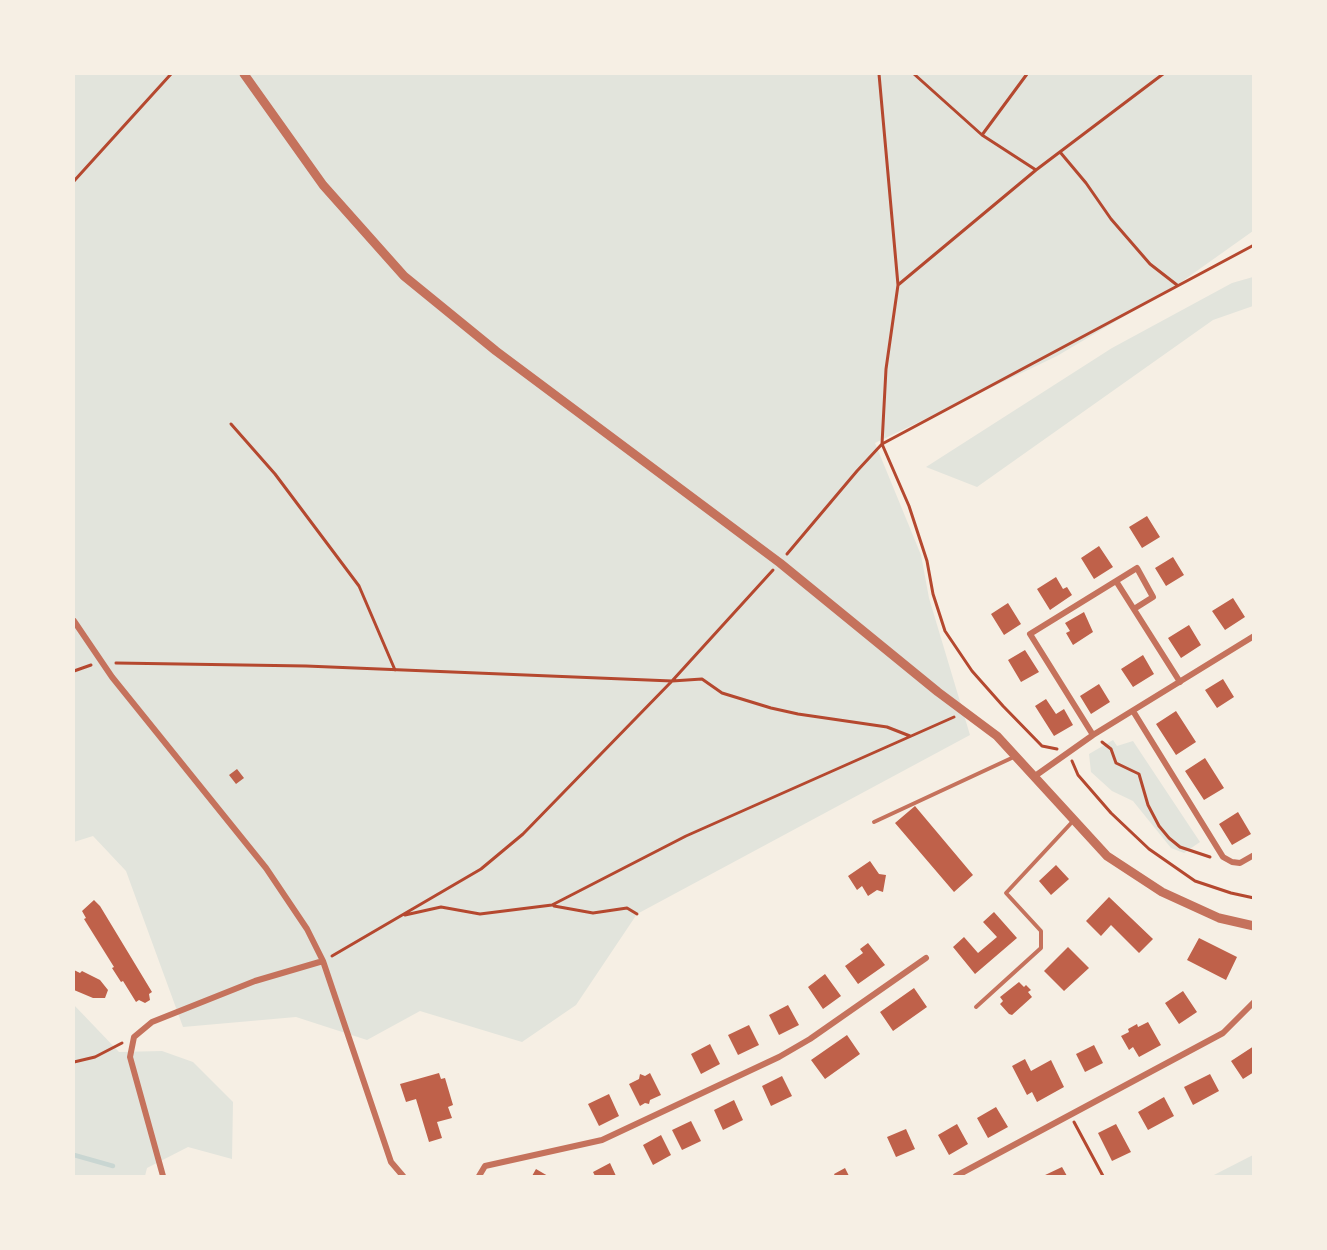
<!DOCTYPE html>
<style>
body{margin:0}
#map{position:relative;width:1327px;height:1250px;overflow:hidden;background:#f6efe4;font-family:Karla,sans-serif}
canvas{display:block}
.frame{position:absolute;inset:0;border:75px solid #f6efe4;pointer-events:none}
</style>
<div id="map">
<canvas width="1327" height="1250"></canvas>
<div class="frame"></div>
</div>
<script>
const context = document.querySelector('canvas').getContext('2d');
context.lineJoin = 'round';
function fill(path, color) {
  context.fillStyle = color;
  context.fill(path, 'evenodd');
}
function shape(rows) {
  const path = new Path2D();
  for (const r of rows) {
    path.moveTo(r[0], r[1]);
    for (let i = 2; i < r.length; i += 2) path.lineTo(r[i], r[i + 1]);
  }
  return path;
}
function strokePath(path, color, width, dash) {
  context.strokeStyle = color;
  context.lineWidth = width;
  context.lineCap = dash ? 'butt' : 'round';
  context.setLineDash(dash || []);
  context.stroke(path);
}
const green = shape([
 [74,74,1253,74,1253,231,1177,285,1057,356,875,443,921,555,929,598,970,735,637,914,576,1005,522,1042,420,1011,367,1040,296,1017,183,1027,126,871,93,836,74,842],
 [1253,277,1253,306,1213,320,977,487,926,467,1112,348,1232,283],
 [1113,740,1117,746,1133,741,1200,842,1184,853,1171,848,1133,801,1112,791,1091,772,1089,754],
 [74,1005,119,1052,162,1051,193,1062,233,1102,232,1159,188,1147,147,1168,145,1176,74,1176],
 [1253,1155,1253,1176,1212,1176]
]);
const stream = shape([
 [74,1155,113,1166]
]);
const building = shape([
 [1147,516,1160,537,1142,548,1129,527],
 [1099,546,1113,567,1094,579,1081,558],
 [1173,557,1184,575,1166,586,1155,568],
 [1056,577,1063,589,1067,587,1072,595,1050,610,1037,589],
 [1233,598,1245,617,1225,630,1212,611],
 [1008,603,1021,624,1004,635,991,614],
 [1084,612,1093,632,1073,645,1066,633,1070,631,1065,623],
 [1189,625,1201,645,1181,658,1168,638],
 [1025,650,1039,672,1021,682,1008,660],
 [1143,655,1154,674,1133,687,1121,669],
 [1223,679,1234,697,1217,708,1205,690],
 [1099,684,1110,702,1091,714,1080,696],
 [1046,699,1056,714,1064,709,1073,725,1054,736,1035,706],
 [1176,711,1196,742,1176,755,1156,724],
 [1205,758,1224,788,1204,800,1185,771],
 [237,769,244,778,236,784,229,775],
 [915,806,973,875,954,892,895,823],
 [1238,812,1251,834,1232,845,1219,824],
 [870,861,879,874,886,875,883,892,877,890,868,896,862,886,857,890,848,876],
 [1056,865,1069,879,1051,895,1039,881],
 [1109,897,1153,939,1139,953,1111,925,1101,936,1086,921],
 [94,900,100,906,152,992,149,994,150,1000,145,1003,139,1000,136,1002,123,981,121,982,112,968,114,967,84,919,86,918,82,911],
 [994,912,1017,938,975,974,953,947,964,937,978,953,997,937,983,922],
 [1199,938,1237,957,1226,980,1187,960],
 [868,943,885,965,858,984,845,966,863,953,860,949],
 [1068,947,1089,968,1064,991,1044,971],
 [74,970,80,973,82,971,100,980,108,990,105,998,93,998,74,990],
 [825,974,841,996,823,1009,808,987],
 [1019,982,1024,987,1026,985,1031,990,1028,992,1032,997,1012,1015,1009,1014,1000,1004,1003,1001,1000,997],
 [914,988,927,1007,893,1031,880,1012],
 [1183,991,1197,1012,1179,1024,1165,1003],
 [788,1005,799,1025,779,1035,769,1015],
 [1148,1022,1161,1045,1139,1057,1133,1047,1129,1050,1121,1036,1129,1032,1128,1029,1137,1024,1138,1027],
 [749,1025,759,1045,738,1055,728,1035],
 [847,1035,860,1054,825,1079,811,1060],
 [710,1044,720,1064,701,1074,691,1054],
 [1094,1045,1103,1063,1085,1072,1076,1054],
 [1254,1046,1254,1072,1243,1079,1231,1061],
 [1025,1059,1031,1071,1051,1060,1064,1087,1037,1102,1032,1092,1027,1095,1012,1066],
 [439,1073,441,1079,445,1078,453,1105,448,1107,452,1118,437,1122,442,1138,429,1142,416,1099,406,1102,400,1084],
 [650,1073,661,1095,650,1100,649,1104,645,1103,640,1106,629,1084,639,1079,640,1074,645,1076],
 [1210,1074,1219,1091,1193,1105,1184,1087],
 [782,1076,792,1096,771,1106,762,1086],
 [609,1094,619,1116,599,1126,588,1104],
 [1164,1097,1174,1116,1148,1130,1138,1112],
 [734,1100,743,1120,723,1130,714,1110],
 [996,1107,1008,1127,988,1138,977,1118],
 [691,1121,701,1141,682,1150,672,1130],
 [957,1124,968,1144,949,1155,938,1135],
 [1116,1124,1131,1152,1112,1161,1098,1133],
 [906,1129,915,1149,896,1157,887,1137],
 [661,1135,671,1155,653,1165,643,1145],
 [610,1163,616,1176,595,1176,593,1172],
 [1062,1167,1067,1176,1043,1176],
 [845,1168,849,1176,835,1176,834,1174],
 [536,1169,548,1176,532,1176]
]);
const path = shape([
 [879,74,898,285,886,369,882,444,909,506,927,561,933,594,945,631,972,671,1003,706,1042,746,1057,749],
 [914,74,982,135,1036,170],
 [982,135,1027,74],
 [1060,152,1086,183,1111,219,1150,264,1177,285],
 [74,181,171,74],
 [898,285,1036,170,1163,74],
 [231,424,275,474,359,586,395,670],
 [787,554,857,471,882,444,1254,245],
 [116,663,306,666,672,681,702,679,722,693,771,708,798,714,887,727,910,736],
 [74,671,91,665],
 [1102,742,1111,749,1116,763,1139,774,1148,805,1159,826,1169,838,1180,847,1210,857],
 [1072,761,1078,775,1111,813,1149,849,1195,881,1231,893,1254,898],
 [554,906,593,913,627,908,637,914],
 [405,915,441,907,480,914,552,905,686,836,954,717],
 [332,956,481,869,523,834,672,681,773,570],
 [74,1062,95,1057,122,1043],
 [1074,1122,1103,1176]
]);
const service = shape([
 [874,822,1016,756],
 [976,1007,1041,948,1041,931,1006,893,1074,820]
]);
const minor = shape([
 [1116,581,1137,568,1153,597,1134,609],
 [74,621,112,677,266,868,307,929,323,961,391,1162,403,1176],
 [1133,711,1223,857,1232,862,1240,863,1254,855],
 [1093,735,1030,634,1116,581,1180,682],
 [1035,776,1093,735,1254,636],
 [163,1176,130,1057,134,1037,152,1022,255,981,323,961],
 [479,1176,485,1166,602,1140,779,1057,810,1039,926,958],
 [956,1176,1223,1033,1254,1002]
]);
const tertiary = shape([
 [244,74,323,185,404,276,496,351,780,563,938,692,997,736,1107,856,1162,892,1219,918,1254,926]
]);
fill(green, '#e2e4dc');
strokePath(stream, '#c9d6d2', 4.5);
fill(building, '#bf614a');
strokePath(path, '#b5482f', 3);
strokePath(service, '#c5725c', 4);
strokePath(minor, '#c5725c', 6);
strokePath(tertiary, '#c5725c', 9);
</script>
